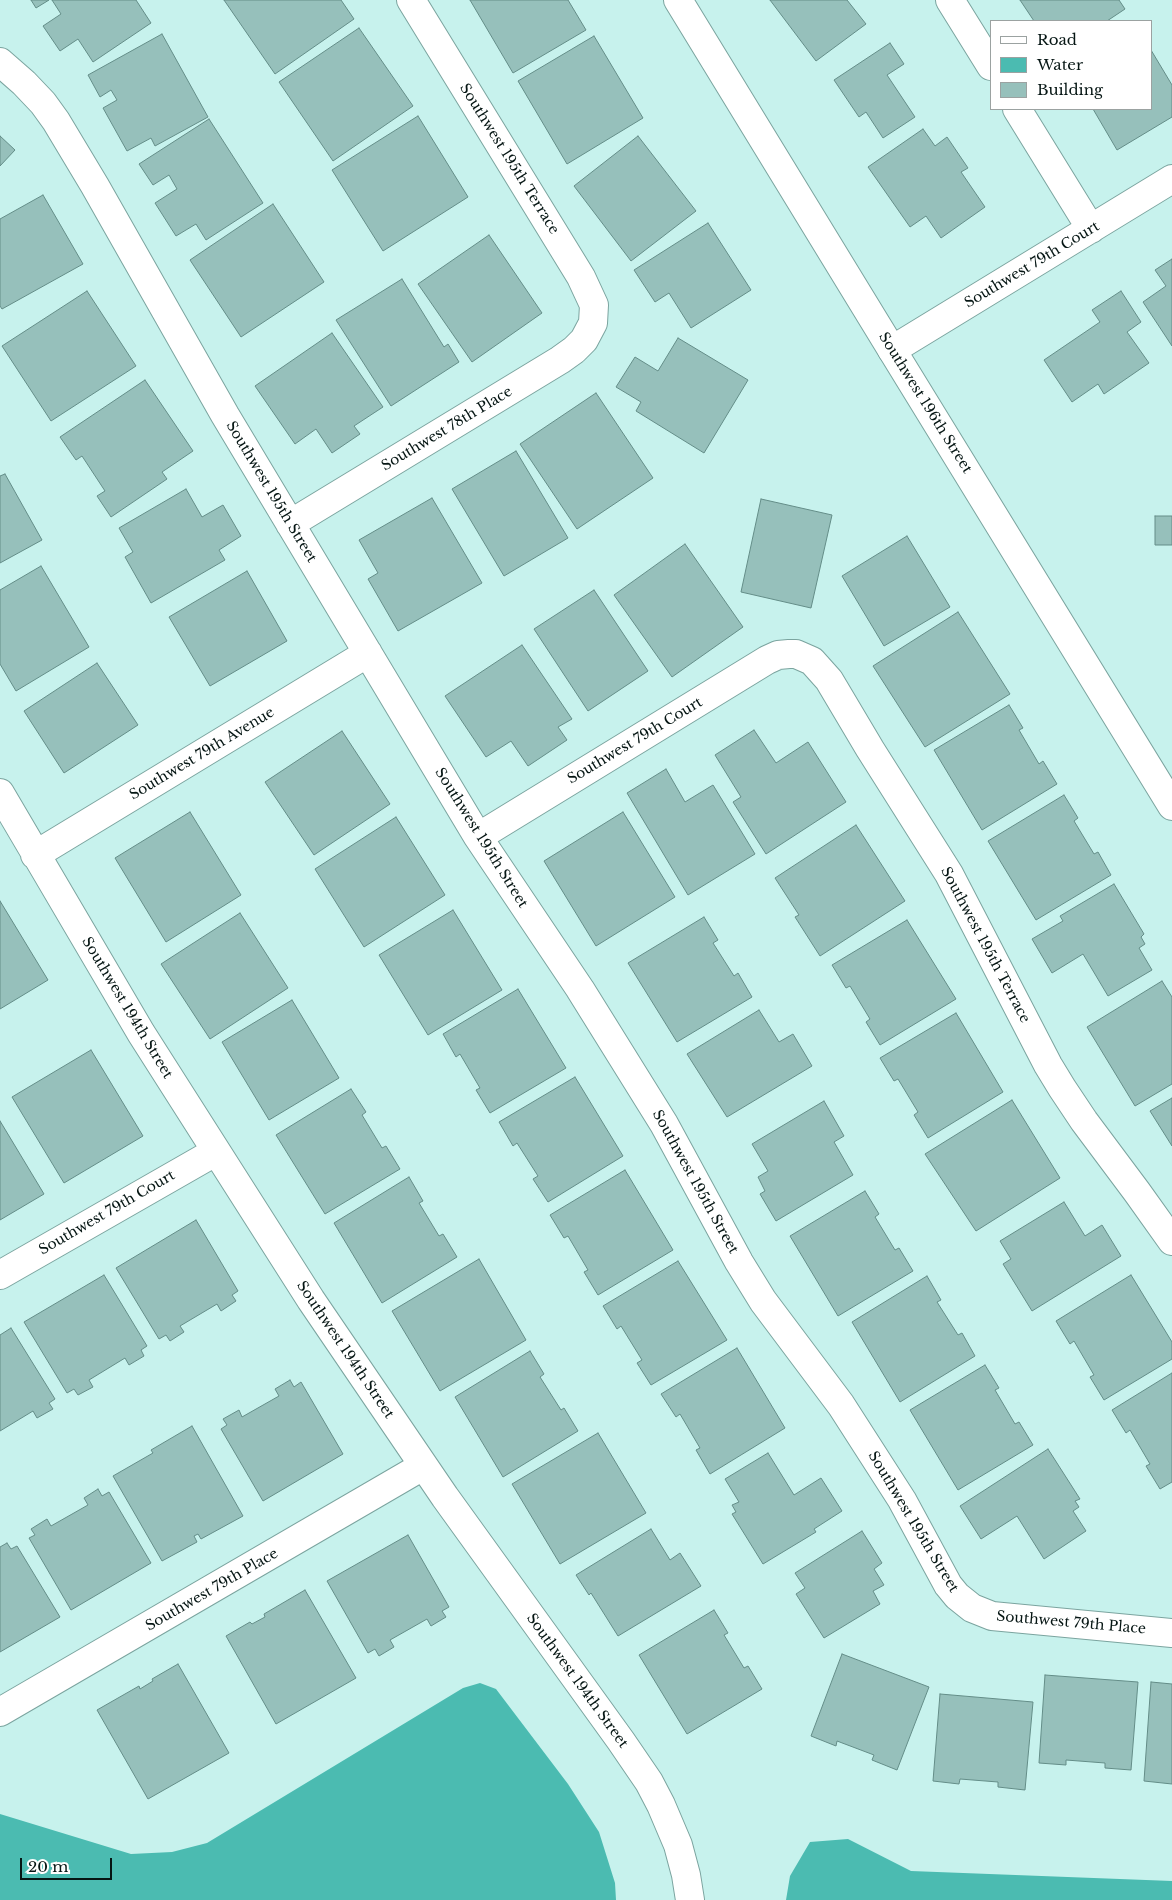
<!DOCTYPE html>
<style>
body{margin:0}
#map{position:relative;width:1172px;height:1900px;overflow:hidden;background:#c7f2ed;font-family:"Libre Baskerville",serif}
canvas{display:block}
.legend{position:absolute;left:990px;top:20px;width:162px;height:90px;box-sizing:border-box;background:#fff;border:1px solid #9ba2a1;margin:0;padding:6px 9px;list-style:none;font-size:15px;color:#061614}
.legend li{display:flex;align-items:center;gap:10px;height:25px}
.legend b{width:25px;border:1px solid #9ba2a1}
.scale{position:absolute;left:20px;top:1858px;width:92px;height:22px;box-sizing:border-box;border:2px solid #061614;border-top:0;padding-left:6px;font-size:15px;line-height:18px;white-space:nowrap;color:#061614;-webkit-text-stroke:4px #fff;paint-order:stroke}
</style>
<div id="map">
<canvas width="1172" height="1900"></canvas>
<ul class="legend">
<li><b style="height:6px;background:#fff"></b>Road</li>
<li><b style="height:14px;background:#4bbbb1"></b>Water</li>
<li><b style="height:14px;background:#96c0bb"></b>Building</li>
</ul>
<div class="scale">20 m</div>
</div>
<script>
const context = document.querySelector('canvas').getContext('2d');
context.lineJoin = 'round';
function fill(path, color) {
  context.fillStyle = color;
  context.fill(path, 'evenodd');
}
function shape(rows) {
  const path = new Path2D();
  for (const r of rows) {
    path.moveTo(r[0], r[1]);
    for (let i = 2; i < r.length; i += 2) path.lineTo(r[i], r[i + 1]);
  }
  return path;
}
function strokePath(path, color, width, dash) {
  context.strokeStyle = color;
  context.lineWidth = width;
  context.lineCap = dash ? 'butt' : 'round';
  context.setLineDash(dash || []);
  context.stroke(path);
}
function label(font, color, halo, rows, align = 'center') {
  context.font = font + ' "Libre Baskerville",serif';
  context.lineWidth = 4;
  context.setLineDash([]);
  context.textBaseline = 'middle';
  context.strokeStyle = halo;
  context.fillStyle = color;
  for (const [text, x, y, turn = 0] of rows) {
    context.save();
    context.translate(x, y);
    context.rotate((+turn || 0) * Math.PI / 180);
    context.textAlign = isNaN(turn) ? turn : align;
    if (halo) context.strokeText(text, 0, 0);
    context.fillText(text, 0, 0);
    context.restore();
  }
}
const water = shape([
 [480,1683,496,1689,568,1784,599,1832,615,1883,616,1900,0,1900,0,1814,131,1854,172,1852,207,1843,463,1688],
 [848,1839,911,1871,1172,1881,1172,1900,786,1900,790,1876,810,1842]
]);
const building = shape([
 [31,0,49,0,36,8,31,0],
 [52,0,136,0,151,23,93,62,78,39,60,51,43,26,61,14,52,0],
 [224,0,341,0,354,19,275,74,224,0],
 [470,0,568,0,586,30,513,73,470,0],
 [770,0,847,0,866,24,816,61,770,0],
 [1020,0,1119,0,1125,9,1107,21,1034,21,1020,0],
 [359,28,413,106,333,161,279,82,359,28],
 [162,34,208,117,155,146,151,138,127,151,103,108,117,100,111,90,100,97,88,75,162,34],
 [594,36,643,118,567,164,518,81,594,36],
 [890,43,904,64,887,75,915,117,883,138,866,112,859,117,834,80,890,43],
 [1151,50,1172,85,1172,117,1117,150,1093,109,1151,109,1151,50],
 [418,116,468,197,383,251,332,170,418,116],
 [209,119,263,203,206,240,196,224,176,236,155,203,177,189,169,175,153,185,139,164,209,119],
 [923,129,935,146,947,137,968,168,961,172,985,207,941,238,926,216,910,227,868,167,923,129],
 [0,136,15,150,0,166,0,136],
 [638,136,696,211,631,261,574,186,638,136],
 [43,195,83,264,2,309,0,306,0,219,43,195],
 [273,204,324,282,241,337,190,260,273,204],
 [708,223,751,290,691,328,669,293,655,302,634,270,708,223],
 [489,235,542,313,472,362,418,284,489,235],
 [1172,259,1172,346,1143,302,1166,286,1155,270,1172,259],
 [402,279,444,347,448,344,459,362,391,406,336,320,402,279],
 [87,291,136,366,51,421,2,346,87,291],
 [1121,291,1141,322,1127,332,1149,363,1104,394,1098,384,1072,402,1044,360,1100,322,1092,310,1121,291],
 [332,333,383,407,354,426,360,434,332,453,316,429,295,444,255,386,332,333],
 [678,338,748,380,704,453,636,411,641,402,616,387,635,357,658,371,678,338],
 [145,380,193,451,162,472,167,479,111,517,97,496,105,491,82,456,76,460,60,437,145,380],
 [596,393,653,478,577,529,520,444,596,393],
 [516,451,568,538,504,576,452,489,516,451],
 [5,474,42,540,0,563,0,476,5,474],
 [186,489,202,517,223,505,241,536,219,550,225,560,151,603,125,557,133,552,119,528,186,489],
 [432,498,482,583,398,631,368,579,378,573,359,540,432,498],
 [761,499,832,515,811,608,741,592,761,499],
 [1155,516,1172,516,1172,545,1155,545,1155,516],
 [907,536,950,607,884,646,842,576,907,536],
 [685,544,743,627,672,677,614,595,685,544],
 [41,566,89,647,16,691,0,664,0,590,41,566],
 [247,571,287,641,210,686,169,617,247,571],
 [594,590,648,671,588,711,534,629,594,590],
 [958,612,1010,694,925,747,873,666,958,612],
 [522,645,572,719,558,727,567,740,528,766,511,741,486,757,445,696,522,645],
 [97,663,138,725,64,773,24,711,97,663],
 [1009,705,1023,728,1019,730,1039,764,1043,761,1057,784,982,830,934,750,1009,705],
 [754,730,776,763,808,742,846,802,766,854,733,802,741,797,715,755,754,730],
 [342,731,390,804,314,855,265,782,342,731],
 [666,769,685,802,713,785,755,854,688,895,627,793,666,769],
 [1064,795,1078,818,1074,821,1094,854,1098,852,1111,875,1036,920,988,841,1064,795],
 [190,812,241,895,166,942,115,858,190,812],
 [623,812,675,897,596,946,544,861,623,812],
 [396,817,445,895,364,947,315,869,396,817],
 [856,825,905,901,820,956,795,917,799,915,775,878,856,825],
 [1114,884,1144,934,1141,937,1145,944,1139,948,1152,970,1108,996,1083,954,1052,973,1032,939,1063,921,1060,916,1114,884],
 [0,901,48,980,0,1009,0,901],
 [453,910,502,990,428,1035,379,955,453,910],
 [240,913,288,988,210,1039,161,964,240,913],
 [704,917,718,940,713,943,734,976,738,973,752,997,677,1042,628,963,704,917],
 [907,920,956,999,880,1045,866,1022,870,1019,850,986,846,988,832,965,907,920],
 [1162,981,1172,997,1172,1084,1135,1106,1087,1027,1162,981],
 [518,989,566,1068,490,1113,476,1090,480,1088,460,1054,456,1057,443,1034,518,989],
 [292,1000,339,1078,269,1120,222,1042,292,1000],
 [759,1010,779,1042,793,1034,812,1066,727,1117,687,1054,759,1010],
 [956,1013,1003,1092,928,1138,914,1115,918,1112,898,1079,894,1081,880,1058,956,1013],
 [91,1050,143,1136,64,1183,12,1097,91,1050],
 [575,1077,623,1156,548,1202,533,1179,538,1176,517,1143,513,1146,499,1122,575,1077],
 [351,1089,366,1112,362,1115,382,1148,386,1146,400,1169,325,1214,276,1135,351,1089],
 [1172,1098,1172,1146,1150,1111,1172,1098],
 [1012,1100,1060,1178,976,1231,925,1154,1012,1100],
 [824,1101,844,1136,834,1142,853,1175,776,1221,760,1194,765,1191,758,1177,768,1171,752,1144,824,1101],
 [0,1121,44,1194,0,1220,0,1121],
 [625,1170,673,1250,598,1295,584,1272,588,1270,568,1236,564,1238,550,1215,625,1170],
 [409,1177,423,1201,419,1203,439,1236,443,1234,457,1257,382,1303,334,1223,409,1177],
 [865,1191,879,1214,875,1217,895,1250,899,1248,913,1271,838,1316,790,1236,865,1191],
 [1064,1202,1085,1236,1102,1225,1121,1256,1032,1311,1003,1264,1011,1259,1000,1241,1064,1202],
 [196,1220,238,1291,232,1295,236,1301,221,1311,217,1304,180,1326,184,1332,170,1341,166,1335,159,1339,116,1268,196,1220],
 [479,1259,526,1340,440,1391,392,1311,479,1259],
 [678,1261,727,1340,651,1385,637,1363,642,1360,621,1326,617,1329,603,1306,678,1261],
 [104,1275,147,1346,141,1350,144,1356,129,1365,125,1358,89,1380,93,1387,78,1395,74,1389,67,1393,24,1322,104,1275],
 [1131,1275,1172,1342,1172,1359,1104,1400,1090,1377,1094,1375,1074,1341,1070,1344,1056,1321,1131,1275],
 [927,1276,941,1300,937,1302,958,1335,962,1333,975,1356,900,1402,852,1322,927,1276],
 [11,1328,55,1399,49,1403,53,1409,37,1418,33,1411,0,1431,0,1335,11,1328],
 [737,1348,785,1428,710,1474,696,1450,700,1448,680,1414,676,1417,661,1394,737,1348],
 [530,1351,544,1374,540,1377,561,1410,564,1408,578,1431,503,1477,455,1397,530,1351],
 [985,1365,999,1388,995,1390,1015,1424,1019,1422,1033,1445,958,1490,910,1410,985,1365],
 [1172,1373,1172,1482,1160,1489,1146,1466,1150,1464,1130,1430,1126,1433,1112,1410,1172,1373],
 [290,1380,294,1387,301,1382,343,1454,263,1501,221,1429,227,1425,223,1419,239,1410,242,1417,279,1396,275,1389,290,1380],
 [192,1426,243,1516,201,1539,198,1534,194,1536,197,1542,162,1561,113,1476,153,1453,151,1450,192,1426],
 [598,1433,646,1513,560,1564,512,1484,598,1433],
 [1048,1449,1080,1499,1075,1501,1079,1507,1073,1511,1086,1531,1044,1559,1017,1516,981,1539,960,1506,1048,1449],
 [768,1453,794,1495,821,1478,842,1511,814,1529,816,1532,763,1564,732,1514,736,1512,732,1505,739,1502,725,1479,768,1453],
 [98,1489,102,1496,109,1492,151,1563,71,1610,29,1538,35,1535,31,1529,47,1519,51,1526,88,1505,84,1498,98,1489],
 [651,1529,670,1560,680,1553,701,1586,618,1636,591,1593,589,1595,576,1575,651,1529],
 [862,1531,882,1563,874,1569,884,1585,873,1591,880,1604,824,1638,796,1594,805,1588,795,1573,862,1531],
 [408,1535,449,1607,442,1611,446,1617,431,1626,427,1619,390,1640,394,1647,379,1656,375,1649,368,1653,327,1581,408,1535],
 [7,1543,11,1549,17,1546,60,1617,0,1652,0,1547,7,1543],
 [305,1590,356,1678,276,1724,226,1636,250,1622,252,1624,265,1617,264,1614,305,1590],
 [714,1610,728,1633,724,1635,744,1668,748,1666,762,1689,687,1734,639,1655,714,1610],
 [842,1654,929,1687,897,1770,872,1760,874,1755,837,1741,836,1746,811,1736,842,1654],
 [178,1664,229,1753,148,1799,97,1710,139,1686,140,1689,153,1681,152,1679,178,1664],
 [1045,1675,1138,1682,1131,1770,1105,1768,1105,1763,1066,1760,1066,1765,1039,1763,1045,1675],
 [1151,1682,1172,1684,1172,1784,1144,1781,1151,1682],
 [940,1694,1033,1702,1025,1790,998,1787,998,1782,960,1779,959,1784,933,1781,940,1694]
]);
const street = shape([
 [678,0,892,350,1172,179],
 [950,0,991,66],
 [0,62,24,83,43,103,56,121,95,186,225,415,478,837,580,989,664,1124,739,1262,763,1301,841,1405,902,1500,948,1585,957,1596,972,1608,992,1616,1172,1633],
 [1017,109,1091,229],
 [290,524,560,360,574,350,584,340,593,323,594,305,581,277,411,0],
 [0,793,141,1033,311,1300,445,1497,621,1741,649,1782,661,1805,678,1845,686,1875,690,1900],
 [478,837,767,660,778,655,789,654,796,654,812,661,829,680,870,749,949,874,1048,1065,1062,1088,1084,1121,1137,1192,1172,1241],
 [35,855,368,653],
 [0,1275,215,1152],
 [0,1712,423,1466]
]);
const secondary = shape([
 [892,350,1172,806]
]);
const streetNames = [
 ["Southwest 195th Terrace",509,159,58],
 ["Southwest 79th Court",1032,265,-31],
 ["Southwest 196th Street",925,403,58],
 ["Southwest 78th Place",447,429,-31],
 ["Southwest 195th Street",271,492,59],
 ["Southwest 79th Court",635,741,-31],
 ["Southwest 79th Avenue",202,754,-31],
 ["Southwest 195th Street",481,838,58],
 ["Southwest 195th Terrace",985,945,62],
 ["Southwest 194th Street",127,1008,59],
 ["Southwest 195th Street",695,1182,61],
 ["Southwest 79th Court",107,1213,-30],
 ["Southwest 194th Street",345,1350,56],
 ["Southwest 195th Street",913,1522,59],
 ["Southwest 79th Place",212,1590,-30],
 ["Southwest 79th Place",1071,1623,5],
 ["Southwest 194th Street",577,1681,54]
];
fill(water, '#4bbbb1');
fill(building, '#96c0bb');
strokePath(building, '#648d88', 1);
strokePath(street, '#7ba49f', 30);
strokePath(secondary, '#7ba49f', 30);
strokePath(street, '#fff', 28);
strokePath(secondary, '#fff', 28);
label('14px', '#061614', '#fff', streetNames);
</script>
